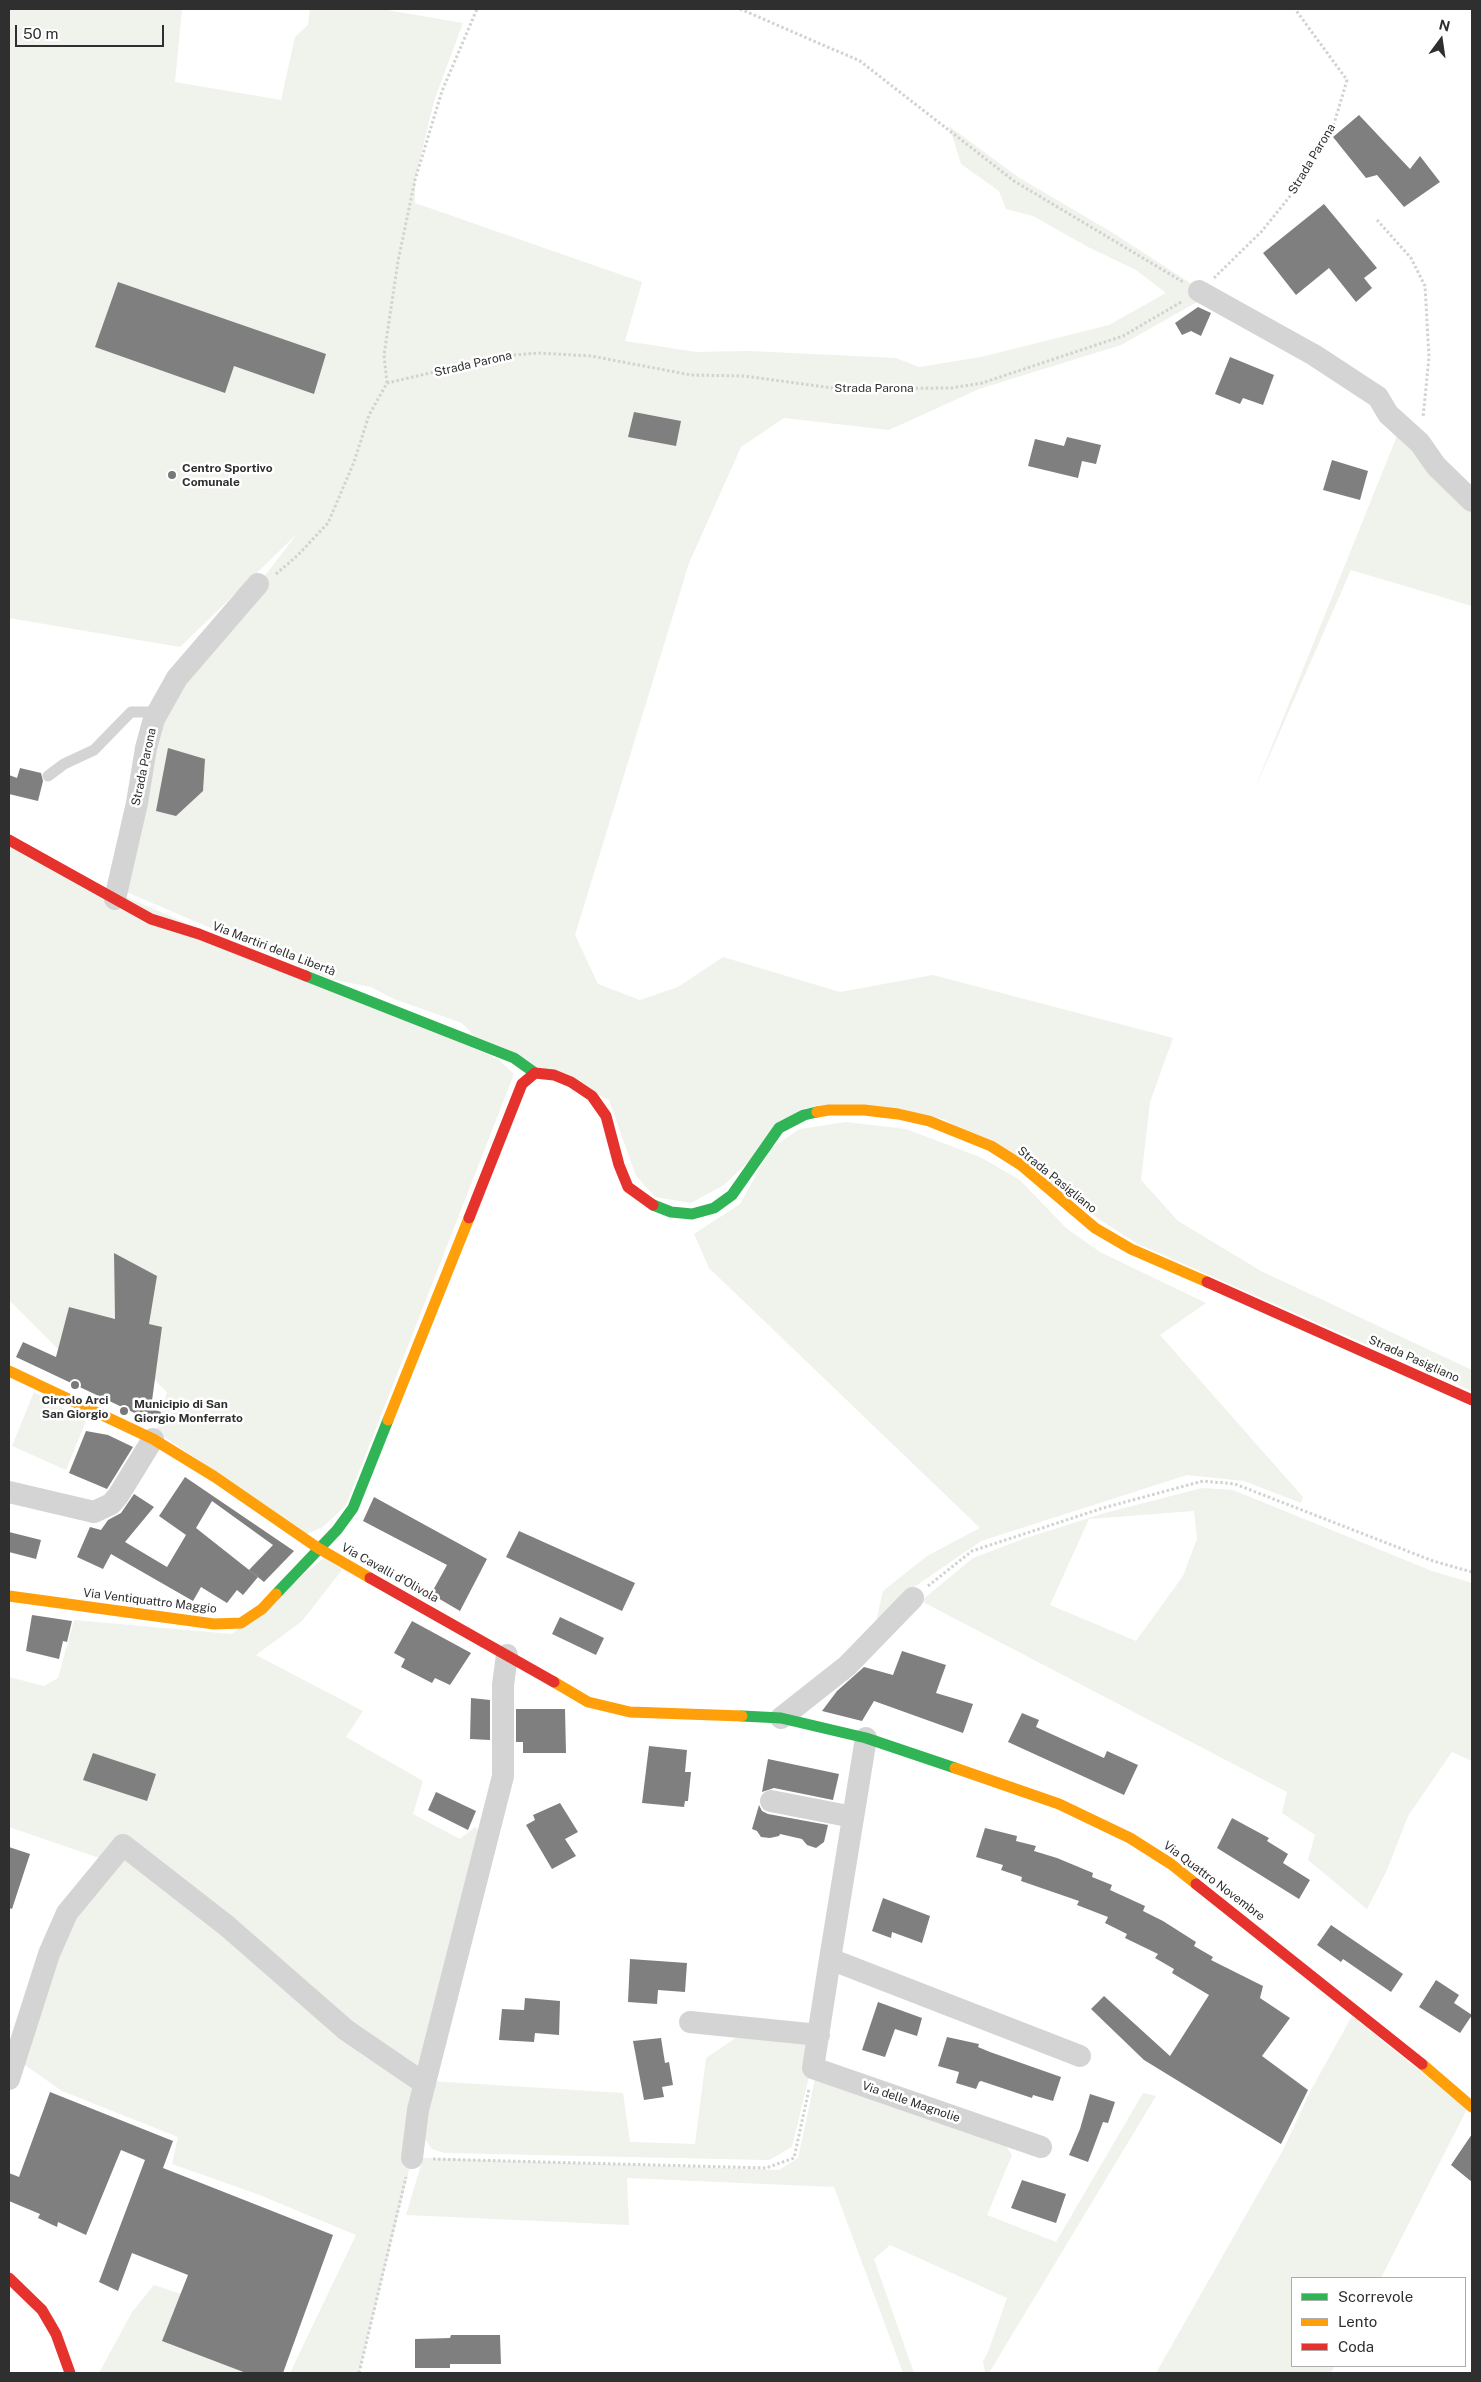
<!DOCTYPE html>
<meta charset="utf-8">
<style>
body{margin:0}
#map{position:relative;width:1481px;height:2382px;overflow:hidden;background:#fff;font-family:"Public Sans",sans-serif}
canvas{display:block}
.frame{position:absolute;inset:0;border:10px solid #2f2f2f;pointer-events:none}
.legend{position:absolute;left:1291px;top:2277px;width:175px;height:90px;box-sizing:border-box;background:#fff;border:1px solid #acacac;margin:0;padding:6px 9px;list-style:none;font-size:15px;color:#2f2f2f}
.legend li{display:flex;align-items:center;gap:10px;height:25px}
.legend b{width:25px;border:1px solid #acacac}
.north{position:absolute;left:1416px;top:15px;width:50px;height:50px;-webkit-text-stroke:4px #fff;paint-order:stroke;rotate:14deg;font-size:14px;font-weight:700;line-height:20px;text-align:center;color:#2f2f2f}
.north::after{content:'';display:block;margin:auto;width:18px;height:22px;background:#2f2f2f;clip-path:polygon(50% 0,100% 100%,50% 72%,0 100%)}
.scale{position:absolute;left:15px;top:25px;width:149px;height:22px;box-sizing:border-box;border:2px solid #2f2f2f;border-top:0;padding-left:6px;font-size:15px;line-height:18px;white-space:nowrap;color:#2f2f2f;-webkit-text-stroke:4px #fff;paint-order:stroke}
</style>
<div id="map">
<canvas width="1481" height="2382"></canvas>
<div class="frame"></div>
<ul class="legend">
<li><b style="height:6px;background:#30b455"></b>Scorrevole</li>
<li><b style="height:6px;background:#ff9f0a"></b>Lento</li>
<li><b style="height:6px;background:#e5322d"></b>Coda</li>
</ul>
<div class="north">N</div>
<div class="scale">50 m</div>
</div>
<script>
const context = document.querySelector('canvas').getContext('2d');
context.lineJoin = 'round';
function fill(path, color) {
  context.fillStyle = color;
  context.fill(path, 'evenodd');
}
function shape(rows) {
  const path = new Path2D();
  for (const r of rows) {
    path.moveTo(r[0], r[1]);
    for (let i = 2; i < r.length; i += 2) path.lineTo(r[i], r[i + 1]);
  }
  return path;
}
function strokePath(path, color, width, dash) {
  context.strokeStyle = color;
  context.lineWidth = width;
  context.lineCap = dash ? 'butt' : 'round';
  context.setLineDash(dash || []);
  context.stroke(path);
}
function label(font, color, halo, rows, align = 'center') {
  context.font = font + ' "Public Sans",sans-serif';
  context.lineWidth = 5;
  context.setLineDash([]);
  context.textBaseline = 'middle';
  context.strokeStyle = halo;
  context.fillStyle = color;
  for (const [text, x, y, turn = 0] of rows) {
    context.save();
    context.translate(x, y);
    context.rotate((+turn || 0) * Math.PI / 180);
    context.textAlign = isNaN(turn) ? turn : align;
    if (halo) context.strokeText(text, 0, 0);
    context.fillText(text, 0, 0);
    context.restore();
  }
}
const green = shape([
 [9,9,182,9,175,82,281,100,295,37,308,25,310,9,381,9,463,23,434,101,415,180,415,203,642,282,625,341,696,352,749,351,896,358,919,367,981,357,1109,325,1166,293,1136,270,1088,247,1033,216,1006,209,999,191,961,164,949,126,1018,177,1113,233,1195,286,1199,301,1121,345,979,389,889,430,784,418,741,447,689,563,575,935,598,984,640,1000,678,987,723,957,840,992,933,975,1173,1038,1150,1102,1141,1180,1178,1221,1261,1271,1472,1370,1472,1391,1136,1243,944,1119,805,1108,724,1185,691,1203,655,1197,636,1176,609,1100,477,1039,462,1023,394,999,371,987,330,979,124,891,154,719,297,534,180,647,9,618],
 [1401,426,1472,501,1472,606,1351,570,1253,793],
 [9,846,498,1059,514,1074,346,1505,323,1527,306,1534,156,1431,167,1392,155,1380,149,1324,157,1276,114,1253,115,1319,69,1307,58,1349,9,1300],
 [846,1122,906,1129,980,1157,1020,1180,1066,1228,1100,1252,1206,1303,1160,1335,1303,1497,1301,1503,1244,1481,1187,1475,981,1541,907,1592,875,1626,883,1591,927,1556,980,1528,709,1268,694,1234,740,1204,771,1148,800,1129],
 [34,1392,86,1421,66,1470,12,1446],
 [1202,1488,1233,1490,1432,1571,1472,1583,1472,1761,1452,1752,1408,1816,1387,1870,1367,1909,1308,1860,1315,1835,1282,1813,1287,1792,921,1601,973,1558,1026,1538,1105,1513],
 [1194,1511,1197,1539,1183,1576,1136,1641,1050,1605,1089,1519],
 [325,1557,342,1570,302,1621,256,1655,363,1711,346,1737,423,1781,413,1814,460,1839,475,1827,483,1834,412,2158,359,2373,290,2373,356,2235,257,2194,172,2164,178,2137,62,2091,15,2058,49,1954,105,1860,9,1827,9,1677,44,1686,58,1678,74,1620,232,1634],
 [1352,2016,1467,2109,1381,2278,1292,2278,1292,2366,1335,2366,1331,2373,1156,2373,1283,2150,1311,2090],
 [746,2031,819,2035,792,2147,769,2160,444,2153,432,2149,419,2131,431,2081,623,2093,630,2142,695,2144,706,2058],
 [816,2074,1002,2140,1012,2155,987,2215,1056,2242,1143,2093,1156,2096,989,2373,985,2373,983,2361,988,2352,1007,2298,890,2245,874,2259,914,2373,903,2373,834,2187,627,2178,629,2225,406,2215,423,2158,779,2170,798,2158],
 [154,2285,181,2294,162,2341,246,2373,99,2373,132,2312]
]);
const building = shape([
 [1359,115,1410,169,1420,156,1440,182,1404,207,1377,175,1366,178,1333,137],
 [1324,204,1377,268,1364,278,1372,288,1356,302,1329,268,1296,295,1263,253],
 [118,282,326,354,314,394,234,366,225,393,95,347],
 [1198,307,1211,313,1201,336,1191,331,1182,335,1175,323],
 [1230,357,1274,375,1263,405,1243,398,1240,404,1215,394],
 [634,412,681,421,676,446,628,437],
 [1067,437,1101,445,1096,464,1082,461,1078,478,1028,466,1035,439,1064,446],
 [1332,460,1368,471,1360,500,1323,490],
 [168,748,205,759,203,791,176,816,156,811],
 [20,768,41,773,43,781,38,801,9,794,9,775,17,778],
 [114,1253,157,1276,149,1324,162,1327,151,1408,161,1412,158,1424,16,1357,23,1342,56,1357,69,1307,115,1319],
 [86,1431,108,1435,133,1447,107,1489,69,1473],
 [185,1477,294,1551,264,1582,249,1570,273,1545,212,1501,196,1528,258,1577,243,1595,237,1590,227,1603,201,1587,193,1601,111,1554,103,1569,77,1557,90,1527,101,1530,108,1520,121,1513,134,1494,154,1507,125,1542,167,1567,186,1535,159,1516],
 [374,1497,487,1559,460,1611,431,1594,447,1565,363,1521],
 [519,1531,635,1583,622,1611,506,1557],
 [9,1532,41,1540,36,1559,9,1552],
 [32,1615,72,1621,67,1642,63,1641,59,1659,26,1651],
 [560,1617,604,1638,596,1655,552,1634],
 [412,1621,471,1653,450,1685,435,1678,432,1683,401,1667,405,1659,394,1653],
 [902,1651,946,1665,936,1693,973,1704,963,1733,874,1701,862,1721,822,1711,837,1691,864,1667,893,1675],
 [471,1698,490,1700,490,1740,470,1739],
 [516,1709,565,1709,566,1753,523,1753,523,1742,516,1742],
 [1022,1713,1039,1720,1036,1727,1104,1758,1107,1751,1138,1765,1124,1795,1008,1742],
 [649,1746,687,1750,685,1772,691,1772,688,1801,685,1801,684,1807,642,1803],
 [93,1753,156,1774,147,1801,83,1780],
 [768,1759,839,1774,833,1800,774,1788,762,1792],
 [436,1792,476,1811,468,1830,428,1810],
 [560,1803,578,1832,565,1839,576,1856,552,1869,526,1825,535,1820,533,1815],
 [759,1805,762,1811,768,1814,828,1825,824,1842,816,1848,807,1845,802,1839,780,1834,779,1836,770,1838,761,1837,757,1831,752,1829],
 [1232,1818,1269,1838,1267,1841,1288,1854,1283,1863,1310,1880,1299,1899,1217,1848],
 [985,1828,1017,1836,1016,1841,1036,1846,1034,1851,1057,1858,1093,1873,1092,1877,1112,1885,1110,1890,1145,1906,1143,1911,1163,1921,1196,1942,1194,1946,1213,1957,1211,1960,1263,1986,1260,1998,1290,2018,1262,2056,1308,2090,1281,2144,1144,2060,1091,2009,1104,1996,1170,2056,1209,1995,1172,1973,1174,1969,1155,1958,1158,1954,1125,1938,1127,1934,1105,1923,1108,1917,1077,1905,1079,1901,1021,1881,1022,1877,1001,1870,1003,1865,976,1857],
 [9,1847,30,1854,12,1909,9,1908],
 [883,1898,930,1916,922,1943,892,1932,891,1938,872,1931],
 [1331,1925,1403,1974,1391,1992,1343,1959,1341,1962,1317,1945],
 [630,1959,687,1963,685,1992,658,1990,657,2004,628,2002],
 [1436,1980,1459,1995,1454,2003,1472,2015,1460,2033,1419,2007],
 [525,1998,560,2001,559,2035,535,2033,534,2042,499,2040,502,2009,524,2010],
 [878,2002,922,2018,917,2036,895,2029,885,2057,862,2050],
 [947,2037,979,2044,978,2047,990,2052,1061,2077,1053,2101,1033,2095,1032,2098,981,2081,979,2082,976,2089,956,2083,959,2072,938,2066],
 [661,2038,665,2063,669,2062,673,2085,662,2087,664,2097,644,2100,633,2041],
 [50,2092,173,2141,163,2168,333,2235,283,2373,246,2373,162,2341,188,2275,132,2253,118,2291,99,2282,145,2160,121,2150,86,2235,58,2222,57,2227,38,2218,40,2214,9,2201,9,2173,19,2177],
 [1090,2094,1115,2102,1108,2123,1103,2122,1088,2162,1069,2155,1080,2129],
 [1472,2134,1472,2182,1451,2165],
 [1022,2180,1066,2194,1056,2223,1011,2208],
 [451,2335,500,2335,501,2364,450,2364,450,2368,415,2368,415,2339,450,2338]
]);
const path = shape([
 [740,9,860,61,1014,181,1183,282],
 [1377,220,1411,258,1425,286,1429,357,1423,418],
 [1214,278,1262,231,1299,185,1334,124,1347,80,1295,9],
 [387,383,384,355,398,261,415,180,442,91,477,9],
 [276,574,297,556,328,523,354,462,369,415,387,383,503,356,538,353,591,356,691,375,744,376,840,389,951,388,982,383,1123,336,1183,301],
 [928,1586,972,1551,1103,1508,1203,1481,1235,1484,1433,1561,1472,1572],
 [433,2159,766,2168,794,2158,809,2089],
 [359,2373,406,2177]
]);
const lane = shape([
 [48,776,64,764,94,750,131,712,158,712]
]);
const street = shape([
 [1199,291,1314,355,1378,397,1388,414,1420,443,1436,466,1472,501],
 [115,899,137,803,146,748,154,719,177,678,258,584],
 [9,1492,94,1512,111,1504,118,1496,153,1439],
 [781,1718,847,1666,913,1598],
 [866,1738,830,1959,1080,2056],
 [771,1801,853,1817],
 [830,1959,813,2068,1041,2147],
 [690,2022,819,2035],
 [9,2079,49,1954,67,1913,123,1845,227,1926,346,2030,425,2084],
 [412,2158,418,2110,503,1776,503,1685,507,1655]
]);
const fast = shape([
 [306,976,514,1058,535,1073],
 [653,1205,671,1212,692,1214,714,1208,732,1195,779,1128,804,1115,817,1112],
 [276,1594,337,1530,353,1508,388,1420],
 [742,1716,781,1718,866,1738,955,1768]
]);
const slow = shape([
 [817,1112,829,1110,864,1110,898,1114,929,1121,991,1146,1021,1165,1095,1228,1131,1249,1207,1282],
 [9,1371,153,1439,215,1477,318,1548,370,1578],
 [388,1420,469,1218],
 [9,1596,214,1624,241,1623,262,1609,276,1594],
 [554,1682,588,1702,630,1712,742,1716],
 [955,1768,1059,1804,1130,1838,1171,1864,1196,1884],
 [1422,2064,1472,2107]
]);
const jam = shape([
 [9,840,151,919,199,934,306,976],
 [535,1073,554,1075,571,1082,592,1096,606,1116,619,1165,628,1187,653,1205],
 [469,1218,522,1084,535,1073],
 [1207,1282,1472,1400],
 [370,1578,554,1682],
 [1196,1884,1422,2064],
 [9,2278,42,2310,56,2334,70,2373]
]);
const markers = [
 [172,475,5,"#787878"],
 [75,1385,5,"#787878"],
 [124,1411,5,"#787878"]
];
const streetNames = [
 ["Strada Parona",1312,159,-59],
 ["Strada Parona",473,364,-13],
 ["Strada Parona",874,388],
 ["Strada Parona",144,767,-78],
 ["Via Martiri della Libertà",274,949,21],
 ["Strada Pasigliano",1057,1180,39],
 ["Strada Pasigliano",1414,1359,24],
 ["Via Cavalli d'Olivola",390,1573,29],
 ["Via Ventiquattro Maggio",150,1601,7],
 ["Via Quattro Novembre",1214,1881,37],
 ["Via delle Magnolie",911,2102,19]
];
const poiNames = [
 ["Centro Sportivo",182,468],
 ["Comunale",182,482],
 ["Circolo Arci",75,1400,"center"],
 ["San Giorgio",75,1414,"center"],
 ["Municipio di San",134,1404],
 ["Giorgio Monferrato",134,1418]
];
fill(green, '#f0f2ec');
fill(building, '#7f7f7f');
strokePath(path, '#d2d2d2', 3, [2.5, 2.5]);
strokePath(lane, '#d4d4d4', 11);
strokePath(street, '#d4d4d4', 22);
strokePath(fast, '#30b455', 11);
strokePath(slow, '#ff9f0a', 11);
strokePath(jam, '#e5322d', 11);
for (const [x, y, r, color] of markers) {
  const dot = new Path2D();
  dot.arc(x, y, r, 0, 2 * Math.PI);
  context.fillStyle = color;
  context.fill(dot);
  strokePath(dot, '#fff', 2);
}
label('12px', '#2f2f2f', '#fff', streetNames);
label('bold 12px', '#2f2f2f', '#fff', poiNames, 'left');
</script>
